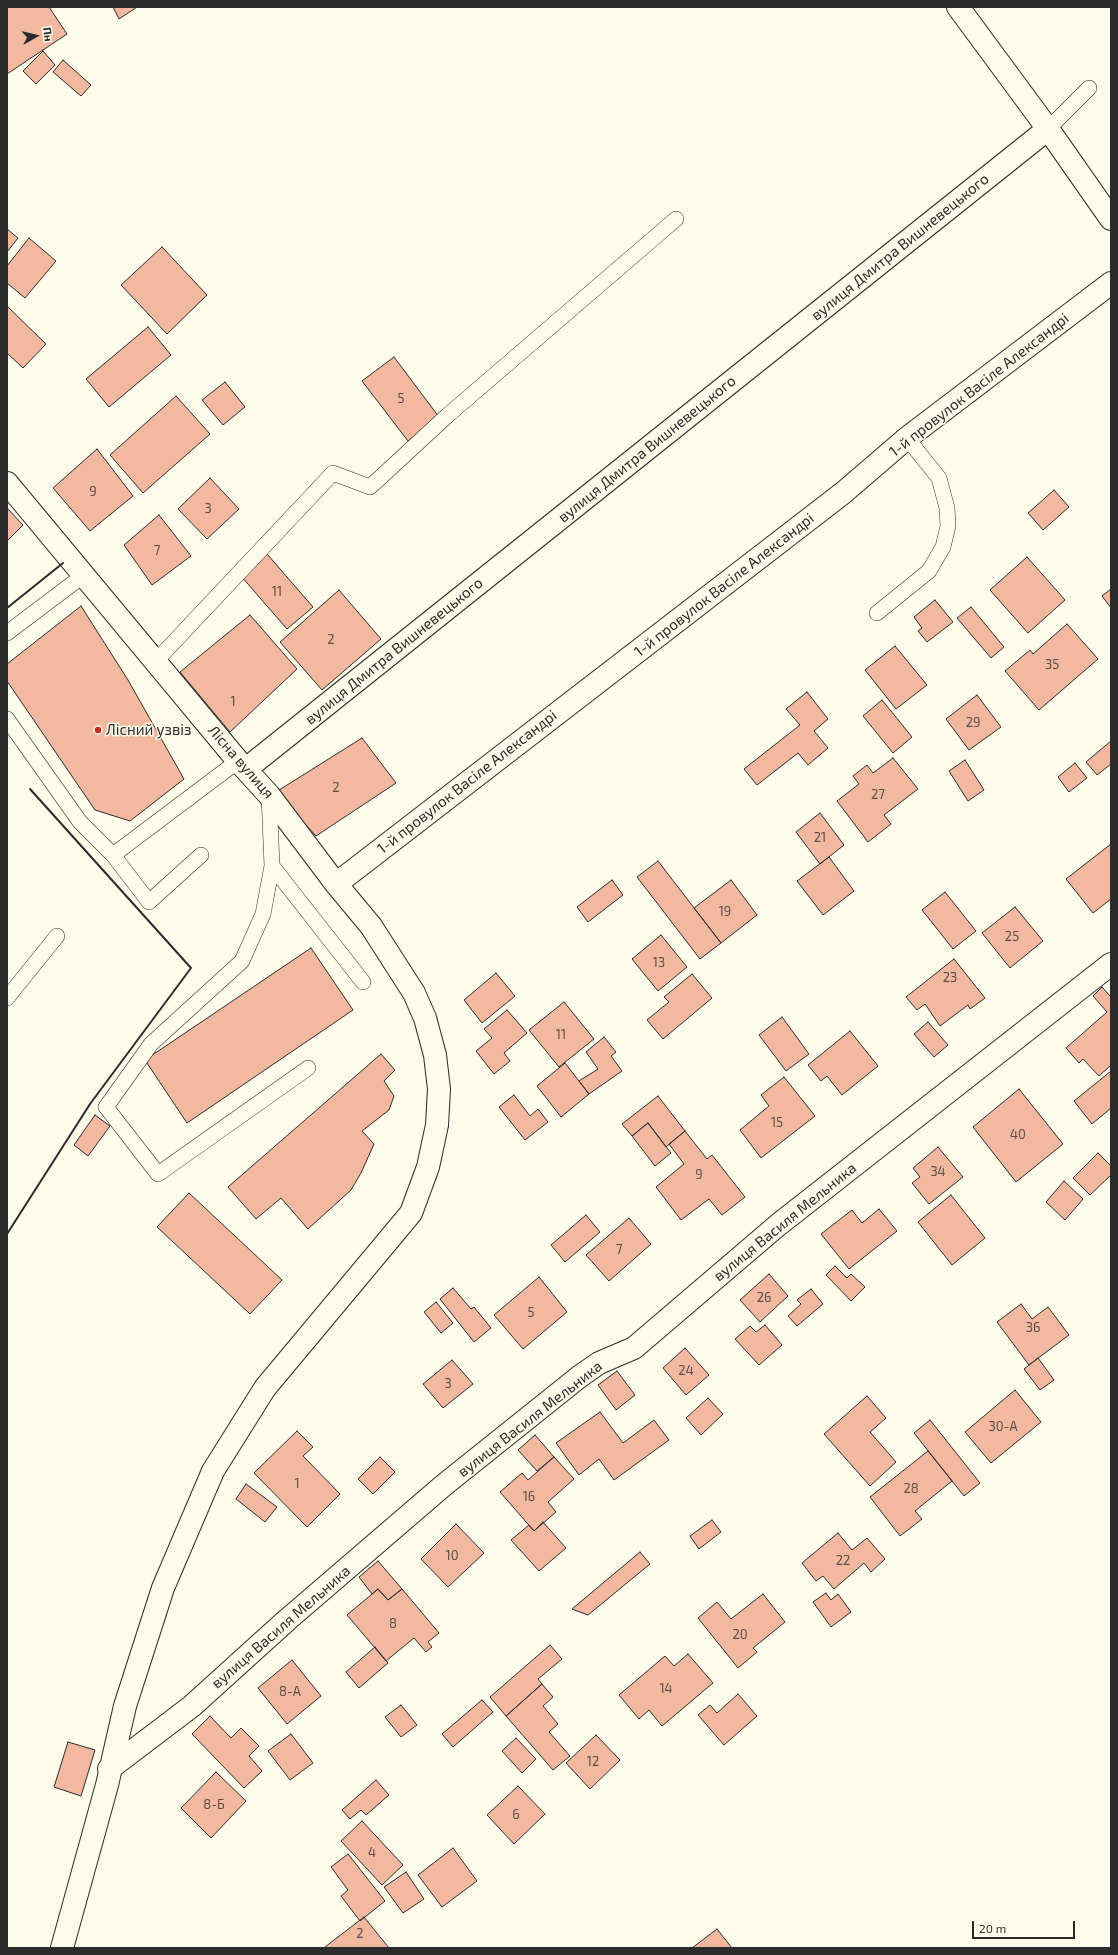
<!DOCTYPE html>
<meta charset="utf-8">
<style>
body{margin:0}
#map{position:relative;width:1118px;height:1955px;overflow:hidden;background:#fdfbea;font-family:"Exo 2",sans-serif}
canvas{display:block}
.frame{position:absolute;inset:0;border:8px solid #2b2b2b;pointer-events:none}
.north{position:absolute;left:16px;top:16px;width:40px;height:40px;-webkit-text-stroke:3px #fdfbea;paint-order:stroke;rotate:82deg;font-size:11px;font-weight:700;line-height:16px;text-align:center;color:#2b2b2b}
.north::after{content:'';display:block;margin:auto;width:14px;height:18px;background:#2b2b2b;clip-path:polygon(50% 0,100% 100%,50% 72%,0 100%)}
.scale{position:absolute;left:972px;top:1921px;width:103px;height:18px;box-sizing:border-box;border:2px solid #2b2b2b;border-top:0;padding-left:5px;font-size:12px;line-height:14px;white-space:nowrap;color:#2b2b2b;-webkit-text-stroke:3px #fdfbea;paint-order:stroke}
</style>
<div id="map">
<canvas width="1118" height="1955"></canvas>
<div class="frame"></div>
<div class="north">Пн</div>
<div class="scale">20 m</div>
</div>
<script>
const context = document.querySelector('canvas').getContext('2d');
context.lineJoin = 'round';
function fill(path, color) {
  context.fillStyle = color;
  context.fill(path, 'evenodd');
}
function shape(rows) {
  const path = new Path2D();
  for (const r of rows) {
    path.moveTo(r[0], r[1]);
    for (let i = 2; i < r.length; i += 2) path.lineTo(r[i], r[i + 1]);
  }
  return path;
}
function strokePath(path, color, width, dash) {
  context.strokeStyle = color;
  context.lineWidth = width;
  context.lineCap = dash ? 'butt' : 'round';
  context.setLineDash(dash || []);
  context.stroke(path);
}
function label(font, color, halo, rows, align = 'center') {
  context.font = font + ' "Exo 2",sans-serif';
  context.lineWidth = 3;
  context.setLineDash([]);
  context.textBaseline = 'middle';
  context.strokeStyle = halo;
  context.fillStyle = color;
  for (const [text, x, y, turn = 0] of rows) {
    context.save();
    context.translate(x, y);
    context.rotate((+turn || 0) * Math.PI / 180);
    context.textAlign = isNaN(turn) ? turn : align;
    if (halo) context.strokeText(text, 0, 0);
    context.fillText(text, 0, 0);
    context.restore();
  }
}
const building = shape([
 [7,7,49,7,67,34,7,74,7,7],
 [113,7,137,7,119,19,113,7],
 [43,51,55,65,36,84,23,71,43,51],
 [63,60,91,85,81,96,53,72,63,60],
 [7,229,18,238,7,252,7,229],
 [29,238,56,261,25,298,7,283,7,266,29,238],
 [162,247,207,295,167,334,121,285,162,247],
 [7,306,46,344,23,368,7,353,7,306],
 [148,327,171,355,109,407,86,379,148,327],
 [394,357,439,417,408,441,362,381,394,357],
 [225,382,245,407,223,425,202,400,225,382],
 [176,396,210,434,143,493,110,455,176,396],
 [97,449,133,496,90,531,53,488,97,449],
 [210,478,239,509,207,539,178,509,210,478],
 [1054,490,1069,507,1043,530,1028,513,1054,490],
 [7,508,23,525,7,541,7,508],
 [159,515,191,556,152,585,124,545,159,515],
 [267,554,313,607,287,629,241,576,267,554],
 [1027,557,1065,600,1028,633,990,590,1027,557],
 [1111,589,1111,608,1102,596,1111,589],
 [339,590,381,639,322,690,280,642,339,590],
 [935,600,953,622,927,642,918,631,922,628,914,617,935,600],
 [81,606,128,680,184,779,130,821,95,810,7,681,7,664,81,606],
 [971,607,1004,647,991,658,957,618,971,607],
 [250,615,297,669,230,732,180,672,250,615],
 [1067,624,1098,659,1039,710,1005,671,1030,650,1033,654,1067,624],
 [895,646,927,685,896,709,865,670,895,646],
 [807,692,828,719,814,731,828,748,808,765,798,753,757,785,744,769,800,725,786,709,807,692],
 [977,695,1001,727,969,750,946,719,977,695],
 [882,700,912,737,893,753,863,716,882,700],
 [362,738,396,783,316,836,276,792,362,738],
 [1111,741,1111,764,1097,775,1086,762,1111,741],
 [893,758,918,789,884,815,891,824,868,842,837,801,859,784,853,776,867,765,873,773,893,758],
 [965,760,984,790,968,801,949,771,965,760],
 [1075,763,1087,778,1069,792,1058,777,1075,763],
 [820,813,844,845,820,864,796,832,820,813],
 [1111,844,1111,899,1093,913,1066,879,1111,844],
 [829,857,854,891,823,915,797,881,829,857],
 [658,861,721,943,700,959,637,877,658,861],
 [612,880,623,895,588,922,577,907,612,880],
 [731,880,757,915,721,943,694,908,731,880],
 [945,892,976,931,953,949,922,910,945,892],
 [1015,907,1043,941,1010,968,982,933,1015,907],
 [661,935,687,967,658,991,632,959,661,935],
 [311,948,353,1010,187,1123,145,1060,311,948],
 [954,959,985,998,970,1009,968,1005,940,1026,925,1004,917,1010,906,997,954,959],
 [496,973,515,996,482,1023,464,1000,496,973],
 [692,974,712,998,663,1039,647,1020,669,1002,664,997,692,974],
 [1102,987,1111,997,1111,1065,1099,1076,1083,1059,1079,1063,1066,1048,1107,1012,1093,996,1102,987],
 [564,1002,594,1039,559,1067,529,1030,564,1002],
 [507,1010,527,1033,504,1053,510,1061,494,1074,476,1051,492,1038,484,1029,507,1010],
 [782,1017,809,1054,786,1071,759,1035,782,1017],
 [928,1022,948,1045,934,1057,914,1034,928,1022],
 [850,1031,878,1066,842,1095,827,1076,821,1081,808,1065,850,1031],
 [604,1037,616,1052,611,1056,622,1071,589,1094,579,1081,598,1069,586,1052,604,1037],
 [381,1054,395,1070,384,1081,394,1096,389,1110,362,1131,374,1144,361,1173,351,1190,308,1229,281,1198,256,1219,228,1187,381,1054],
 [565,1063,589,1094,561,1117,537,1086,565,1063],
 [1111,1071,1111,1108,1092,1124,1074,1101,1111,1071],
 [784,1077,815,1116,761,1158,740,1130,769,1106,761,1095,784,1077],
 [1019,1089,1063,1144,1016,1182,973,1127,1019,1089],
 [514,1095,530,1116,538,1109,548,1122,525,1140,499,1107,514,1095],
 [658,1096,685,1131,666,1147,648,1123,632,1136,622,1124,658,1096],
 [95,1115,110,1126,88,1156,74,1145,95,1115],
 [648,1123,671,1153,655,1166,632,1136,648,1123],
 [685,1131,707,1159,712,1155,745,1197,722,1215,709,1199,681,1220,656,1187,684,1164,669,1144,685,1131],
 [938,1147,963,1177,929,1204,912,1183,920,1177,913,1168,938,1147],
 [1098,1153,1111,1166,1111,1175,1090,1195,1073,1178,1098,1153],
 [1064,1181,1083,1199,1065,1220,1046,1202,1064,1181],
 [189,1193,282,1280,250,1314,157,1227,189,1193],
 [951,1195,985,1238,952,1265,918,1222,951,1195],
 [879,1209,897,1231,849,1269,821,1234,852,1210,862,1223,879,1209],
 [586,1215,600,1232,565,1262,551,1245,586,1215],
 [629,1218,651,1244,609,1281,586,1255,629,1218],
 [835,1266,847,1278,851,1274,865,1287,851,1301,826,1275,835,1266],
 [769,1274,788,1296,760,1322,740,1300,769,1274],
 [539,1277,567,1312,523,1349,494,1315,539,1277],
 [453,1288,471,1309,474,1307,491,1328,474,1342,440,1299,453,1288],
 [811,1289,823,1304,797,1326,788,1316,801,1304,797,1300,811,1289],
 [436,1302,453,1323,441,1333,424,1312,436,1302],
 [1021,1304,1032,1319,1048,1307,1069,1335,1029,1365,997,1322,1021,1304],
 [765,1325,782,1345,759,1365,735,1339,750,1326,756,1332,765,1325],
 [685,1348,709,1375,686,1395,663,1368,685,1348],
 [1038,1358,1054,1380,1040,1390,1024,1369,1038,1358],
 [452,1360,473,1384,443,1408,423,1384,452,1360],
 [617,1371,635,1395,616,1410,598,1385,617,1371],
 [1015,1390,1041,1422,991,1463,965,1432,1015,1390],
 [867,1396,886,1418,870,1432,896,1462,870,1486,824,1434,867,1396],
 [708,1398,723,1414,701,1435,686,1418,708,1398],
 [600,1412,623,1443,654,1420,669,1440,614,1480,599,1459,579,1475,556,1443,600,1412],
 [930,1420,980,1483,964,1496,914,1433,930,1420],
 [297,1431,313,1447,303,1456,340,1494,307,1527,254,1473,297,1431],
 [535,1435,554,1457,537,1471,518,1450,535,1435],
 [928,1451,952,1481,915,1511,922,1519,900,1536,870,1497,928,1451],
 [380,1457,395,1472,373,1494,358,1479,380,1457],
 [554,1457,574,1479,548,1502,556,1512,534,1531,500,1492,522,1473,528,1480,554,1457],
 [246,1484,277,1507,265,1522,236,1499,246,1484],
 [712,1520,721,1532,699,1549,690,1536,712,1520],
 [543,1522,566,1548,539,1571,511,1540,529,1525,534,1531,543,1522],
 [456,1524,484,1553,448,1587,421,1559,456,1524],
 [838,1533,852,1550,867,1538,885,1559,871,1572,864,1563,834,1589,823,1576,816,1581,802,1563,838,1533],
 [640,1552,650,1564,588,1615,572,1609,640,1552],
 [378,1561,402,1589,388,1600,378,1589,372,1594,359,1577,378,1561],
 [378,1589,388,1600,402,1589,439,1633,428,1642,432,1647,426,1652,414,1638,386,1661,347,1615,378,1589],
 [826,1593,831,1600,838,1594,851,1612,831,1627,813,1602,826,1593],
 [763,1594,785,1622,753,1648,757,1652,738,1668,698,1618,717,1602,731,1619,763,1594],
 [550,1645,562,1659,538,1679,542,1684,506,1716,490,1697,550,1645],
 [375,1647,388,1663,359,1688,346,1672,375,1647],
 [688,1654,713,1683,662,1726,649,1710,639,1719,619,1695,665,1656,674,1666,688,1654],
 [292,1660,321,1696,287,1724,258,1688,292,1660],
 [542,1684,553,1697,543,1706,558,1724,549,1732,570,1756,553,1770,506,1716,542,1684],
 [738,1694,757,1716,724,1745,698,1715,710,1705,717,1713,738,1694],
 [482,1700,493,1712,453,1747,442,1734,482,1700],
 [401,1705,417,1725,401,1737,385,1717,401,1705],
 [210,1716,231,1738,241,1728,259,1746,249,1756,262,1771,244,1788,192,1734,210,1716],
 [291,1734,313,1763,290,1780,268,1751,291,1734],
 [596,1735,620,1760,590,1789,566,1763,596,1735],
 [516,1738,536,1759,522,1773,502,1751,516,1738],
 [68,1742,95,1750,81,1796,54,1787,68,1742],
 [216,1772,246,1801,211,1838,181,1808,216,1772],
 [376,1780,389,1795,366,1815,361,1810,350,1819,342,1810,376,1780],
 [518,1786,545,1814,514,1844,487,1815,518,1786],
 [362,1821,403,1865,382,1885,341,1841,362,1821],
 [453,1848,477,1881,442,1907,418,1875,453,1848],
 [348,1854,385,1901,360,1921,341,1896,348,1890,331,1867,348,1854],
 [406,1872,424,1899,403,1913,384,1887,406,1872],
 [364,1917,389,1948,326,1948,325,1947,364,1917],
 [717,1929,732,1948,692,1948,717,1929]
]);
const service = shape([
 [1048,129,1089,88],
 [877,613,929,571,943,547,948,526,947,508,939,478,907,438],
 [7,633,84,575],
 [156,661,333,473,370,487,448,415,676,219],
 [7,719,80,822,113,855,238,761],
 [269,795,272,866,263,914,242,961,151,1044,106,1107,158,1174,308,1068],
 [113,855,149,902,201,855],
 [272,866,363,982],
 [7,998,57,936]
]);
const minor = shape([
 [958,7,1048,129,1111,219],
 [7,483,238,761,269,795,336,884,371,926,414,993,425,1018,435,1055,439,1089,437,1125,428,1167,411,1213,265,1388,213,1471,163,1588,125,1706,107,1785,62,1948],
 [246,769,1048,129],
 [336,884,843,493,907,438,1111,283],
 [109,1769,192,1706,287,1620,444,1485,579,1377,599,1363,634,1348,778,1225,1111,964]
]);
const wall = shape([
 [7,608,63,563],
 [7,1234,90,1104,191,968,30,789]
]);
const markers = [
 [98,730,4,"#c62828"]
];
const numberNames = [
 ["5",401,399],
 ["9",93,492],
 ["3",208,509],
 ["7",157,551],
 ["11",277,592],
 ["2",331,640],
 ["35",1052,665],
 ["1",233,702],
 ["29",973,723],
 ["2",336,788],
 ["27",878,795],
 ["21",820,838],
 ["19",725,912],
 ["25",1012,937],
 ["13",659,963],
 ["23",950,978],
 ["11",561,1035],
 ["15",777,1123],
 ["40",1018,1135],
 ["34",938,1172],
 ["9",699,1175],
 ["7",619,1250],
 ["26",764,1298],
 ["5",531,1313],
 ["36",1033,1328],
 ["24",686,1371],
 ["3",448,1384],
 ["30-А",1003,1427],
 ["1",297,1484],
 ["28",911,1489],
 ["16",529,1497],
 ["10",452,1556],
 ["22",843,1561],
 ["8",393,1624],
 ["20",740,1635],
 ["14",666,1689],
 ["8-А",290,1692],
 ["12",593,1762],
 ["8-Б",214,1805],
 ["6",516,1815],
 ["4",372,1853],
 ["2",360,1934]
];
const streetNames = [
 ["вулиця Дмитра Вишневецького",900,247,-39],
 ["1-й провулок Васіле Александрі",979,385,-38],
 ["вулиця Дмитра Вишневецького",647,449,-39],
 ["1-й провулок Васіле Александрі",724,585,-38],
 ["вулиця Дмитра Вишневецького",394,651,-39],
 ["Лісна вулиця",241,762,49],
 ["1-й провулок Васіле Александрі",467,782,-38],
 ["вулиця Василя Мельника",785,1222,-39],
 ["вулиця Василя Мельника",530,1419,-38],
 ["вулиця Василя Мельника",281,1627,-41]
];
const poiNames = [
 ["Лісний узвіз",106,730]
];
fill(building, '#f2b8a0');
strokePath(building, '#2b2b2b', 1);
strokePath(service, '#2b2b2b', 16);
strokePath(minor, '#2b2b2b', 24);
strokePath(service, '#fdfbea', 15);
strokePath(minor, '#fdfbea', 22);
strokePath(wall, '#2b2b2b', 2);
for (const [x, y, r, color] of markers) {
  const dot = new Path2D();
  dot.arc(x, y, r, 0, 2 * Math.PI);
  context.fillStyle = color;
  context.fill(dot);
  strokePath(dot, '#fdfbea', 1.5);
}
label('13px', '#5d4e48', null, numberNames);
label('15px', '#2b2b2b', '#fdfbea', streetNames);
label('15px', '#2b2b2b', '#fdfbea', poiNames, 'left');
</script>
